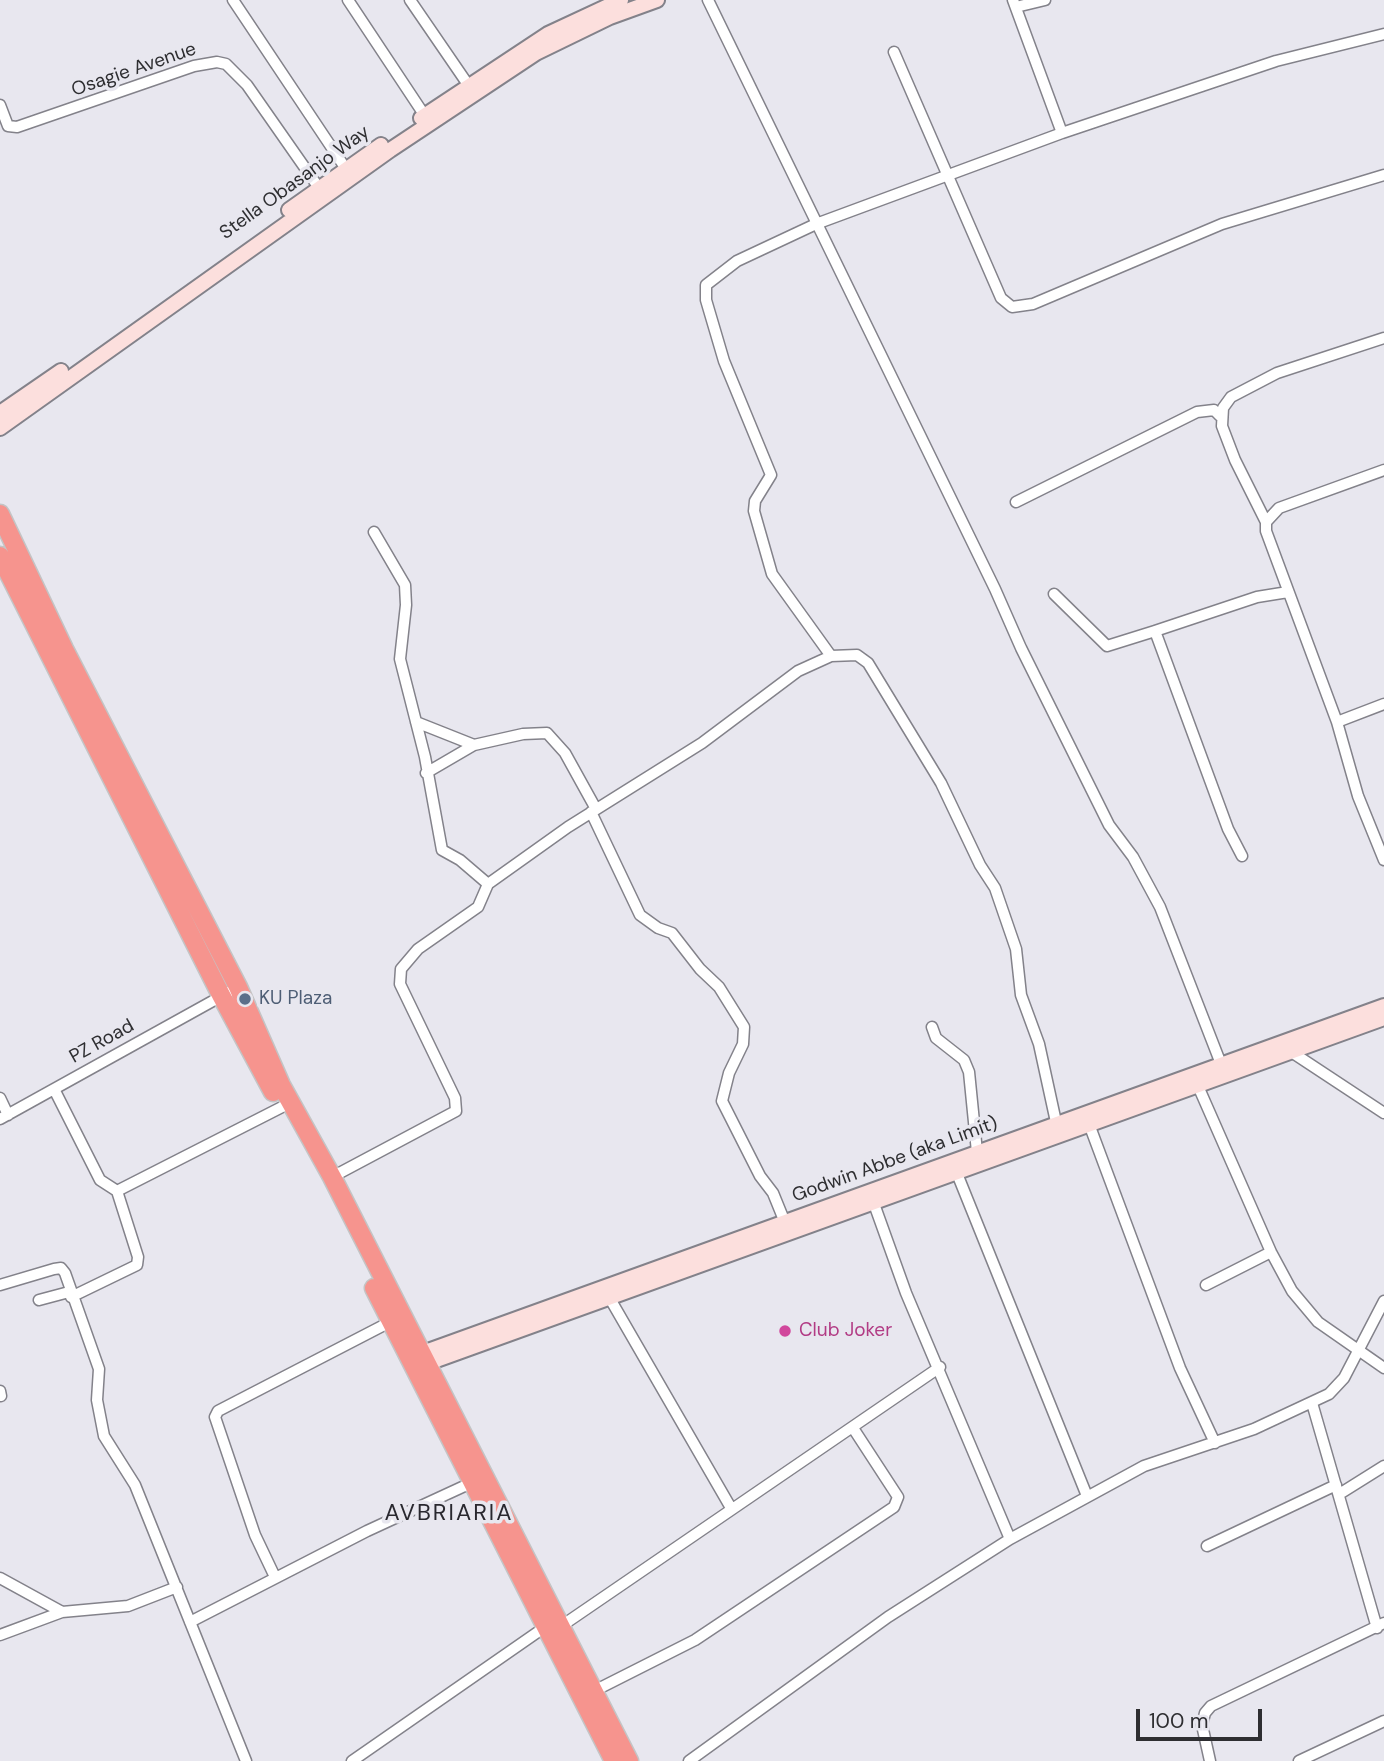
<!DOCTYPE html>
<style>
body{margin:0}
#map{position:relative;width:1384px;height:1761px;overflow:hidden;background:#e8e7ef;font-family:"DM Sans",sans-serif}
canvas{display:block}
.scale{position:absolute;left:1136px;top:1709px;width:126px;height:32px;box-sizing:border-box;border:4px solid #2e2e31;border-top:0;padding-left:9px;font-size:21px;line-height:24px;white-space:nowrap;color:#2e2e31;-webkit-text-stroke:5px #e8e7ef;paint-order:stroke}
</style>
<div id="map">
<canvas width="1384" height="1761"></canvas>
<div class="scale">100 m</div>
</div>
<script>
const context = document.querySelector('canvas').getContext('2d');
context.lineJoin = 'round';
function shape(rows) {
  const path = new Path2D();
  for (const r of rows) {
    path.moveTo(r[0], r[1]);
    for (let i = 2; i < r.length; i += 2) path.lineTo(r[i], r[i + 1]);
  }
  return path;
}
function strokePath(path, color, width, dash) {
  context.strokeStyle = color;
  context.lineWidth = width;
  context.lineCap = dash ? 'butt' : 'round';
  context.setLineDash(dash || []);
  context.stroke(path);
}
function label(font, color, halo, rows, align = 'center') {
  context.font = font + ' "DM Sans",sans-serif';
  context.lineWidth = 7;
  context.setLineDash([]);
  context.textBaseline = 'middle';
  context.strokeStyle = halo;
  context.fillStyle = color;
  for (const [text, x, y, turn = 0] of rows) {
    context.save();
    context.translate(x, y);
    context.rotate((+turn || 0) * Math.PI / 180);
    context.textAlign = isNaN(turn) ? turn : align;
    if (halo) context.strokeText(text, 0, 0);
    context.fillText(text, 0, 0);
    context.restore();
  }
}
const street = shape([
 [233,0,346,169],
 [348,0,425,116],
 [410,0,469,86],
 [708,0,995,589,1021,648,1109,825,1133,857,1160,907,1221,1064],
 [1013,0,1062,133],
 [1016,7,1045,0],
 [894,52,1001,298,1012,307,1033,304,1222,224,1384,175],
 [0,105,8,126,17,127,194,66,217,62,226,64,247,85,319,188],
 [1384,470,1279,508,1266,522,1266,531,1337,722,1358,796,1384,860],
 [1016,502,1197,412,1214,410,1220,416],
 [1266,522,1235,460,1222,426,1223,408,1231,397,1277,373,1384,338],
 [374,532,405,585,406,605,400,659,425,757,442,850,460,860,488,884],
 [1054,594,1107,646,1155,631],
 [416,722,474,745],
 [1337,722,1384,704],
 [426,773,474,745,523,734,547,733,565,753,596,809],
 [591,812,640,915,658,928,672,933,700,969,719,987,744,1027,743,1044,729,1073,722,1101,760,1176,773,1193,784,1220],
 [1242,856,1228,829,1155,631,1257,597,1288,592],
 [932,1027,936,1038,964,1060,969,1072,977,1152],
 [1293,1053,1384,1113],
 [1198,1086,1271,1252,1292,1291,1318,1322,1384,1368],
 [54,1089,100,1180,117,1191,282,1107],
 [0,1098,8,1115],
 [0,1119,238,987],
 [1056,1122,1039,1044,1021,995,1016,949,995,888,980,865,941,783,868,663,857,655,831,656,772,574,754,511,755,501,771,475,724,361,706,300,706,285,737,261,816,224,1062,133,1276,61,1384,34],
 [1089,1124,1180,1368,1215,1443],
 [956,1171,1087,1496],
 [332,1177,456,1111,455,1098,400,984,401,969,418,949,478,907,488,884,568,827,702,743,798,671,831,656],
 [873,1201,906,1293,1010,1539],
 [0,1285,54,1269,61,1268,65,1273,99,1369,97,1400,104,1436,135,1485,246,1761],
 [1206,1285,1271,1252],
 [71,1297,137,1265,138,1257,117,1191],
 [609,1297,731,1508],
 [39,1300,69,1292],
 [0,1391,1,1396],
 [1312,1403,1377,1628],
 [1341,1493,1384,1466],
 [1207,1546,1336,1485],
 [275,1577,255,1535,215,1417,218,1411,390,1322],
 [0,1578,62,1612,128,1606,177,1587],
 [190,1622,367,1531,471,1483],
 [560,1627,940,1367],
 [0,1635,62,1612],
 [594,1691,695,1640,894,1507,898,1497,853,1428],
 [352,1761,545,1627],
 [689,1761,888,1617,1010,1539,1144,1466,1254,1429,1329,1394,1344,1378,1384,1301],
 [1210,1761,1202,1725,1205,1713,1211,1706,1384,1623],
 [1299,1761,1384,1721]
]);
const secondary = shape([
 [421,118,548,34,621,0],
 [289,210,381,145],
 [0,413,61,371],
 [0,428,390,150,536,53,610,17,657,0],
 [414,1356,1384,1006],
 [417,1367,1384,1018]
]);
const highway = shape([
 [0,514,64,649,238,987,281,1085,332,1177,629,1761],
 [0,556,221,995,273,1092],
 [374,1288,614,1761]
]);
const markers = [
 [245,999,7,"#5c6f8a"],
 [785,1331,7,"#d1479c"]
];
const streetNames = [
 ["Osagie Avenue",134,70,-19],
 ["Stella Obasanjo Way",295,183,-36],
 ["PZ Road",102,1042,-29],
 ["Godwin Abbe (aka Limit)",895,1160,-20]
];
const serviceNames = [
 ["KU Plaza",259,999]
];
const hotelNames = [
 ["Club Joker",799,1331]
];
const quarterNames = [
 ["AVBRIARIA",449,1514]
];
strokePath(street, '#83828a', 13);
strokePath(secondary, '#83828a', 18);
strokePath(highway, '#c4c4c5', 21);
strokePath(street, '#fff', 10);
strokePath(secondary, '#fcdfdd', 14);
strokePath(highway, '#f6948e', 18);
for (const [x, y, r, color] of markers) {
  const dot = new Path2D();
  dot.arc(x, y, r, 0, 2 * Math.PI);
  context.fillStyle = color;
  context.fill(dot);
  strokePath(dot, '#e8e7ef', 2.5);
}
label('19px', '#2e2e31', '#e8e7ef', streetNames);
label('19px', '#4e5e75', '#e8e7ef', serviceNames, 'left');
label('19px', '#b23c85', '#e8e7ef', hotelNames, 'left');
context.letterSpacing = '2px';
label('23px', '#29282f', '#e8e7ef', quarterNames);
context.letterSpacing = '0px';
</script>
